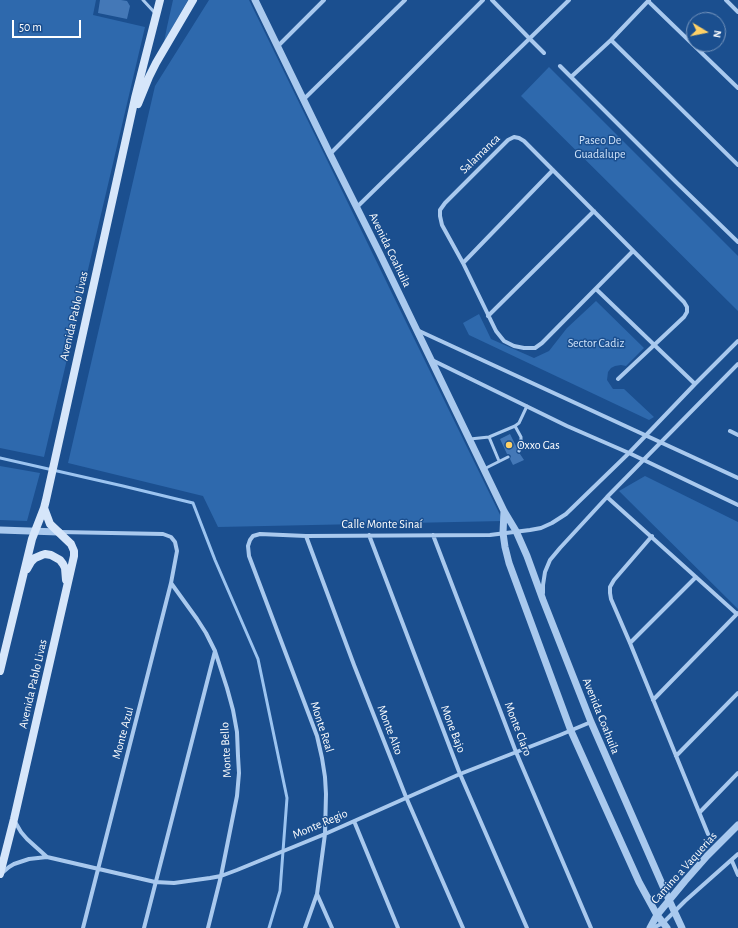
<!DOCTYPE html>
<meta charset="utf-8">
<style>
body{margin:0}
#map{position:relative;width:738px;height:928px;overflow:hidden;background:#1b4f8f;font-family:"Alegreya Sans",sans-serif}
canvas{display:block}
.north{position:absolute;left:686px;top:12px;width:40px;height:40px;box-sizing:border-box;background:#1b4f8f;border:1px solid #7695bc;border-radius:50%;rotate:100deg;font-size:11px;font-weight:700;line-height:16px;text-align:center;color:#fff}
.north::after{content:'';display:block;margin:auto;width:14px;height:18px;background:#ffd166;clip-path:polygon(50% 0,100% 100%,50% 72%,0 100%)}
.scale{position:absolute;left:12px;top:20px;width:69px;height:18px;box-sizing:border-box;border:2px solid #fff;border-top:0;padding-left:5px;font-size:12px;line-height:14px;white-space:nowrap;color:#fff;-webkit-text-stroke:3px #1b4f8f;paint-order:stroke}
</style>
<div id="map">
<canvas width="738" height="928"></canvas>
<div class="north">N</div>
<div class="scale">50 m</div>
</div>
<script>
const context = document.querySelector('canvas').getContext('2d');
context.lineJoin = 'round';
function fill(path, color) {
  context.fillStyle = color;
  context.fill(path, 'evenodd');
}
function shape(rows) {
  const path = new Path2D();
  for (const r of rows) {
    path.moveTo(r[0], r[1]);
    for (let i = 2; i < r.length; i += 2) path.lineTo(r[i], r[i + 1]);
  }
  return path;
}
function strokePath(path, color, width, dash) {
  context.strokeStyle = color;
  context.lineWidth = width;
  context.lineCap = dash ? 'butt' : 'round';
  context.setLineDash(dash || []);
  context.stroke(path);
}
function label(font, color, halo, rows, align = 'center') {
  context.font = font + ' "Alegreya Sans",sans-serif';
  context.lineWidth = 3;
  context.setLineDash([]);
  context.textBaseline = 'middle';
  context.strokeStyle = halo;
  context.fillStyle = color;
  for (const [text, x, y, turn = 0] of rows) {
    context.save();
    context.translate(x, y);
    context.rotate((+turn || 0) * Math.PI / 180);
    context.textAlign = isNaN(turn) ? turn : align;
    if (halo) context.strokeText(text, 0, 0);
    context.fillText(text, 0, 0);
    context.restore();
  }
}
const green = shape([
 [0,0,96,0,93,15,145,27,44,457,0,448],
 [173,0,188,0,164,42,167,27],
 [209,0,249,0,503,521,218,527,203,496,68,463,155,86],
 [549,67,738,256,738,311,521,96],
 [596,301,644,348,626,366,621,365,615,366,611,368,608,372,607,380,613,389,624,389,654,417,649,420,469,335,463,323,479,314,491,339,534,358,549,351,567,328],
 [0,466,40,473,27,521,0,520],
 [645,476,738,522,738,609,619,491]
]);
const stream = shape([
 [0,458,123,486,193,503,215,560,258,659,287,798,280,891,269,928]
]);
const building = shape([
 [100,0,121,0,127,1,130,6,127,19,98,13],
 [510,434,517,448,516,452,518,454,520,454,524,460,513,465,510,459,511,456,509,454,507,454,500,439]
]);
const service = shape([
 [143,0,155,13],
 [515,426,521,437,521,447,519,451],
 [489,437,499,461],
 [470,439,489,437,515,426,519,423,527,406],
 [484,469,508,457]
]);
const minor = shape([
 [492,0,529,38,544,53],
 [726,0,738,12],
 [648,1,738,88],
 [611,40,738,165],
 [278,46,324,0],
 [560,66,676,182,738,242],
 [571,77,611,40,649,0],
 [304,99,405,0],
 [330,154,483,0],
 [357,207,569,0],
 [463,263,553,170],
 [596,289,695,384],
 [488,316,594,211],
 [417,330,738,478],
 [432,360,567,426,629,453,738,505],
 [618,379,684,317,687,312,687,307,684,302,524,141,519,138,514,137,508,140,445,203,440,210,440,216,442,225,463,263,496,331,504,341,514,346,524,348,535,348,542,343,633,251],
 [730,431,738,435],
 [607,497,737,614],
 [60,532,163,534,171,537,175,542,177,551,171,583,142,697,83,928],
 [369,535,460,774,527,928],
 [433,535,516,752,591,928],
 [306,536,354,665,406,797,463,928],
 [652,536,614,580,610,587,610,593,611,599,630,643,708,834],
 [171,583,197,619,206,633,215,651,227,688,233,710,237,732,238,756,239,773,237,796,221,876,208,928],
 [543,593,543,585,545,572,550,560,560,548,607,497,738,364],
 [630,643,696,577],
 [653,700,738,613],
 [676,756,738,693],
 [700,812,738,773],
 [14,820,21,832,27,839,47,857],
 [354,821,398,928],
 [732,861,738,875],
 [2,873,9,867,14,864,29,859,47,857,155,882,174,883,210,878,221,876,237,870,325,834,460,774,560,735,591,722],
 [317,894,332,928],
 [144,928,215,651],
 [305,928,317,894,325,834,326,794,325,777,322,758,317,736,249,556,248,546,250,540,253,536,260,534,306,536,490,535,530,530,541,528,552,523,566,514,629,453,695,384,738,341],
 [653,928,663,923,685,901,738,854]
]);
const tertiary = shape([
 [255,0,330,154,380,254,504,511,516,531,527,556,543,600,591,722,669,900,682,928],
 [504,511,503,533,505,547,509,563,571,731,639,882,657,915,667,928],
 [0,530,59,532],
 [650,928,657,915,685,881,707,856,738,825]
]);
const secondary = shape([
 [138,104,149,77,156,63,193,0],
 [27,569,31,562,35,558,42,555,45,554,51,555,60,560,63,564,65,568,66,580],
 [0,671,32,539,44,508,46,500,135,98,160,0],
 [0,874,14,819,74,556,74,551,71,544,50,524,44,508]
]);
const markers = [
 [509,445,4,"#ffd166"]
];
const parkNames = [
 ["Paseo De",600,140],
 ["Guadalupe",600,154],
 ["Sector Cadiz",596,343]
];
const streetNames = [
 ["Salamanca",480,154,-44],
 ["Avenida Coahuila",390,250,64],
 ["Avenida Pablo Livas",74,316,-77],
 ["Calle Monte Sinaí",382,524],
 ["Avenida Pablo Livas",33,684,-77],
 ["Avenida Coahuila",601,716,68],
 ["Monte Real",322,727,72],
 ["Mone Bajo",453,729,69],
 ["Monte Claro",518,729,69],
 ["Monte Alto",390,730,69],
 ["Monte Azul",123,733,-75],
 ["Monte Bello",226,750,-93],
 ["Monte Regio",320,824,-23],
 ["Camino a Vaquerias",684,868,-48]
];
const poiNames = [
 ["Oxxo Gas",517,445]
];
fill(green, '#2e69ad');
strokePath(stream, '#9cc4f0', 3);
fill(building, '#4478b7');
strokePath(service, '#a9c9ee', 3);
strokePath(minor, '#a9c9ee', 4);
strokePath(tertiary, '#a9c9ee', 7);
strokePath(secondary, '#d6e6fa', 8);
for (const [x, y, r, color] of markers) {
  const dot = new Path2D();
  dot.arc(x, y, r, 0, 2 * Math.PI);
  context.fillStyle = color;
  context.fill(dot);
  strokePath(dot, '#1b4f8f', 1.5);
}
label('12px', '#cfe3fa', '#1b4f8f', parkNames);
label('12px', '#fff', '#1b4f8f', streetNames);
label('12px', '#fff', '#1b4f8f', poiNames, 'left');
</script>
